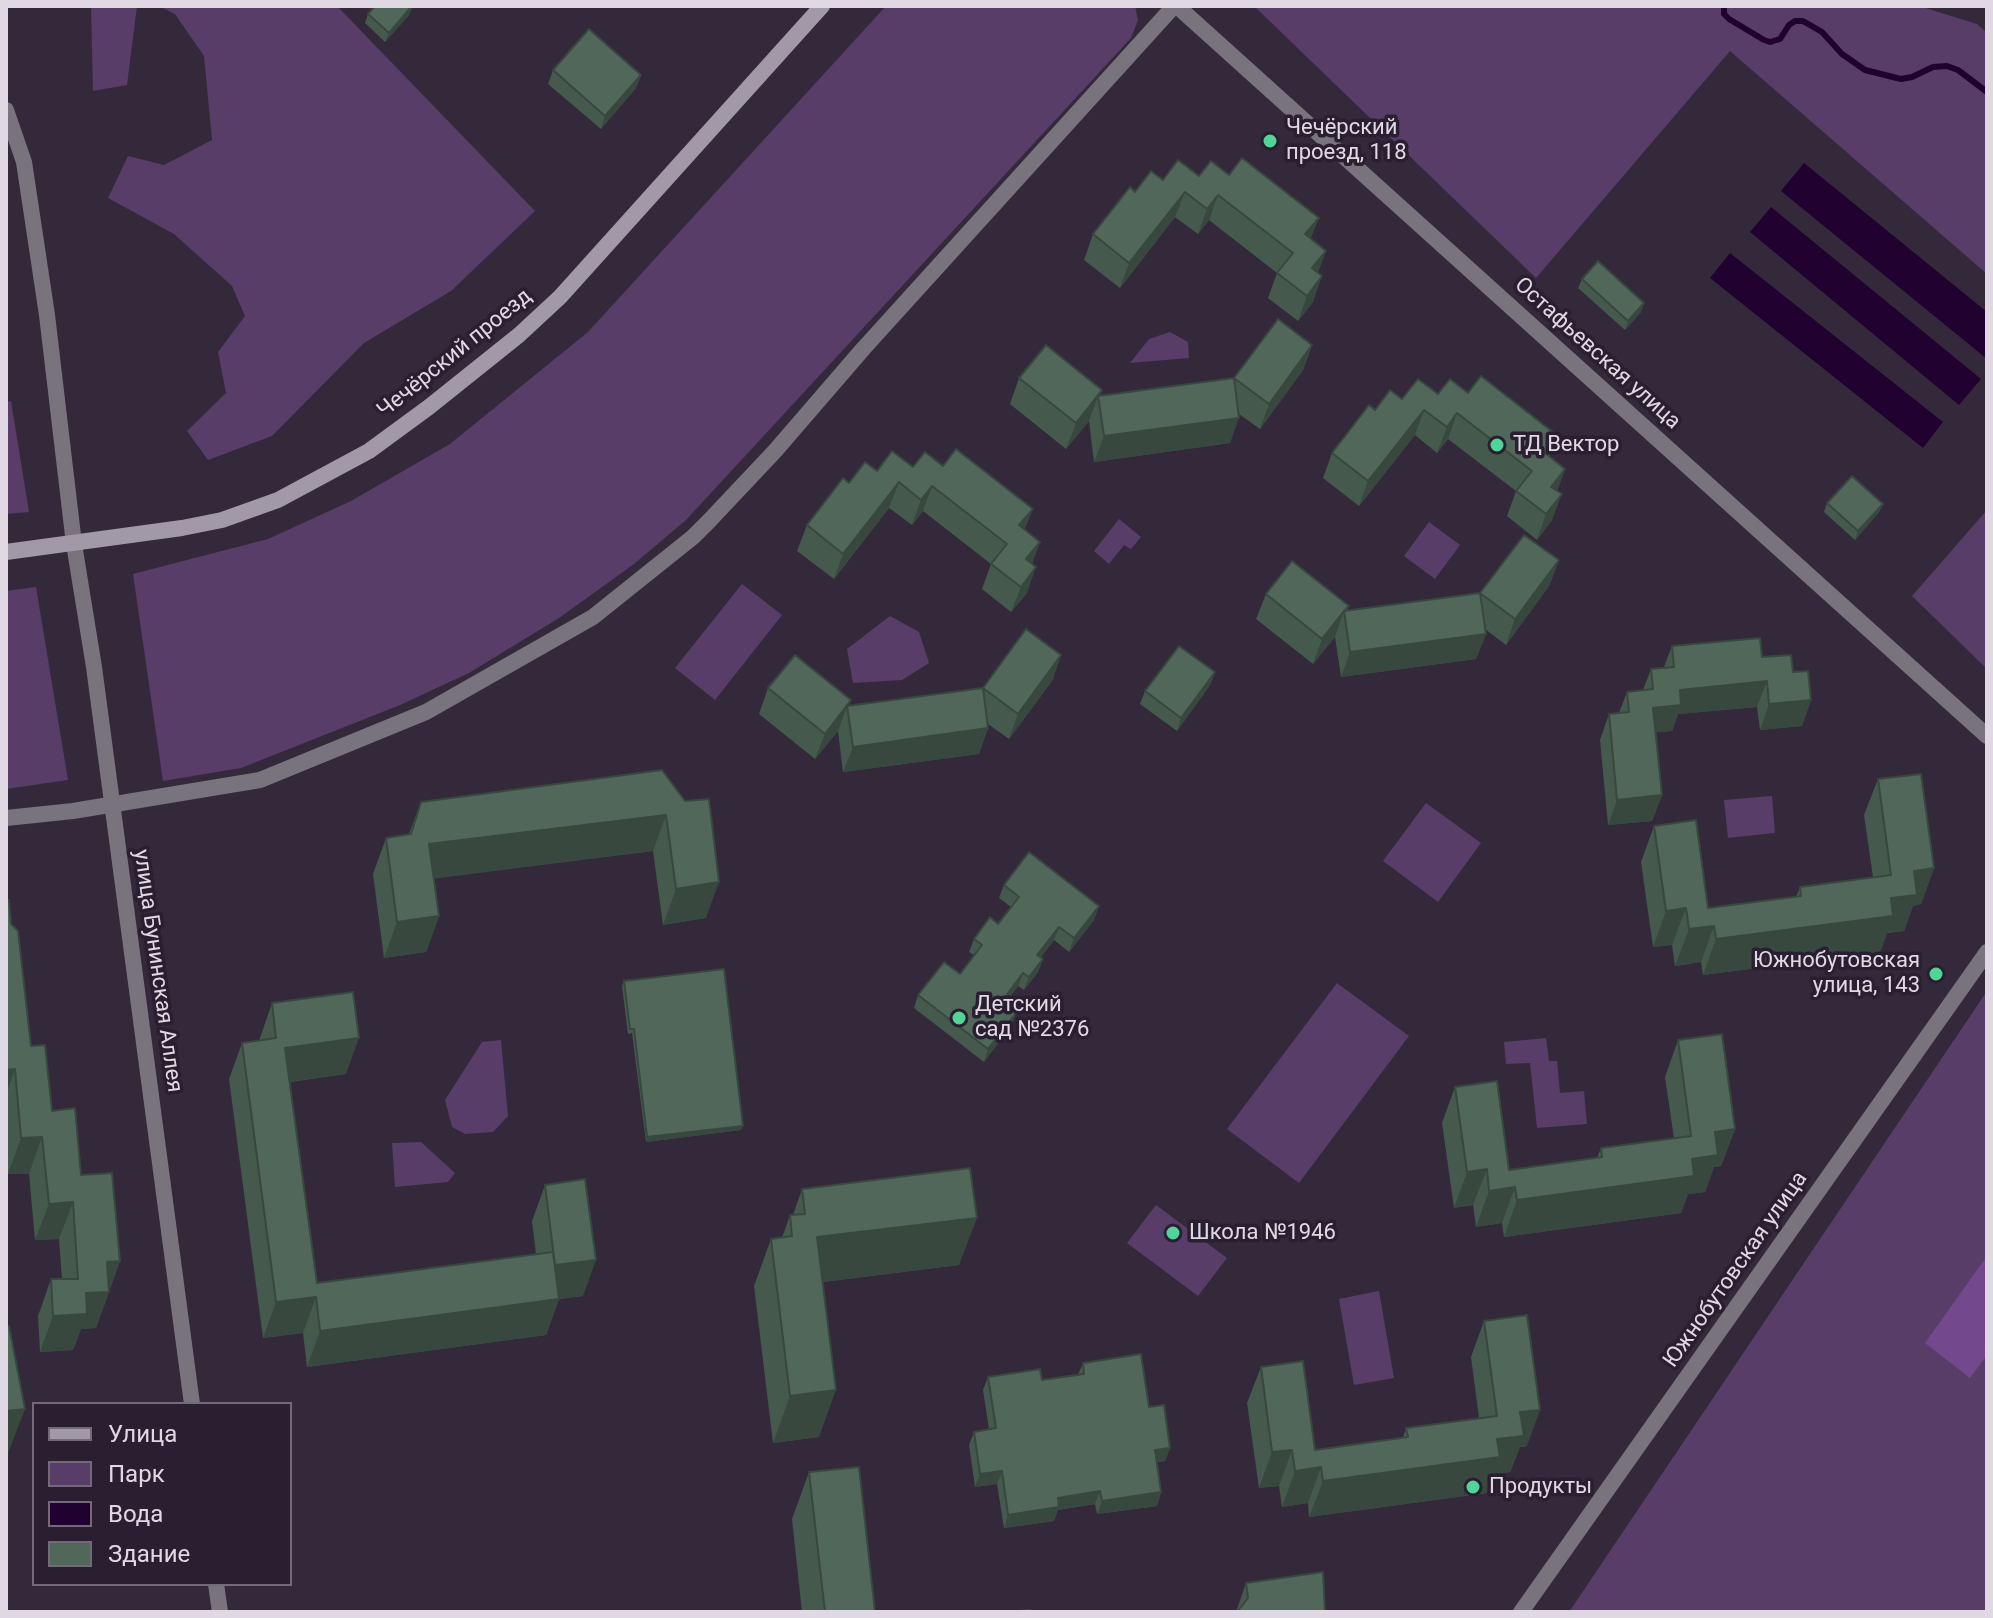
<!DOCTYPE html>
<meta charset="utf-8">
<style>
body{margin:0}
#map{position:relative;width:1993px;height:1618px;overflow:hidden;background:#34293a;font-family:Roboto,sans-serif}
canvas{display:block}
.frame{position:absolute;inset:0;border:8px solid #e0d9e4;pointer-events:none}
.legend{position:absolute;left:32px;top:1402px;width:260px;height:184px;box-sizing:border-box;background:#2a1f30;border:2px solid #736978;margin:0;padding:10px 14px;list-style:none;font-size:24px;color:#e0d9e4}
.legend li{display:flex;align-items:center;gap:16px;height:40px}
.legend b{width:40px;border:2px solid #736978}
</style>
<div id="map">
<canvas width="1993" height="1618"></canvas>
<div class="frame"></div>
<ul class="legend">
<li><b style="height:10px;background:#a299a8"></b>Улица</li>
<li><b style="height:22px;background:#583d68"></b>Парк</li>
<li><b style="height:22px;background:#210130"></b>Вода</li>
<li><b style="height:22px;background:#50675a"></b>Здание</li>
</ul>
</div>
<script>
const context = document.querySelector('canvas').getContext('2d');
context.lineJoin = 'round';
function fill(path, color) {
  context.fillStyle = color;
  context.fill(path, 'evenodd');
}
function shape(rows) {
  const path = new Path2D();
  for (const r of rows) {
    path.moveTo(r[0], r[1]);
    for (let i = 2; i < r.length; i += 2) path.lineTo(r[i], r[i + 1]);
  }
  return path;
}
function strokePath(path, color, width, dash) {
  context.strokeStyle = color;
  context.lineWidth = width;
  context.lineCap = dash ? 'butt' : 'round';
  context.setLineDash(dash || []);
  context.stroke(path);
}
function label(font, color, halo, rows, align = 'center') {
  context.font = font + ' Roboto,sans-serif';
  context.lineWidth = 7;
  context.setLineDash([]);
  context.textBaseline = 'middle';
  context.strokeStyle = halo;
  context.fillStyle = color;
  for (const [text, x, y, turn = 0] of rows) {
    context.save();
    context.translate(x, y);
    context.rotate((+turn || 0) * Math.PI / 180);
    context.textAlign = isNaN(turn) ? turn : align;
    if (halo) context.strokeText(text, 0, 0);
    context.fillText(text, 0, 0);
    context.restore();
  }
}
const green = shape([
 [91,6,137,6,127,85,93,91],
 [159,6,337,6,535,211,451,291,364,343,272,436,208,460,187,431,226,393,218,352,245,316,232,286,174,234,108,198,128,156,164,165,212,140,204,56,175,14],
 [886,6,1135,6,1138,20,1131,38,686,520,634,564,559,618,469,673,400,705,241,768,163,781,133,574,268,539,351,501,450,444,588,332],
 [1254,6,1919,6,1977,24,1987,33,1987,274,1730,51,1536,278],
 [1170,332,1188,342,1189,358,1130,363,1149,339],
 [11,401,29,512,6,514,6,402],
 [1987,510,1987,669,1912,596],
 [1119,519,1141,537,1131,549,1124,545,1109,564,1094,551],
 [1429,522,1460,545,1435,579,1404,556],
 [742,584,782,615,715,700,675,668],
 [36,587,68,780,6,789,6,591],
 [890,616,919,632,929,663,902,680,853,683,847,649],
 [1772,796,1775,833,1728,838,1724,800],
 [1426,803,1481,843,1438,902,1383,861],
 [1337,983,1409,1036,1299,1183,1227,1129],
 [1987,991,1987,1612,1569,1612],
 [1546,1038,1549,1061,1557,1061,1560,1093,1584,1091,1587,1124,1537,1128,1530,1063,1506,1064,1504,1042],
 [501,1040,508,1116,493,1132,465,1134,452,1127,445,1100,482,1042],
 [421,1142,455,1173,448,1182,395,1187,392,1143],
 [1156,1205,1227,1258,1198,1296,1127,1243],
 [1379,1291,1394,1378,1354,1385,1339,1299]
]);
const forest = shape([
 [1987,1256,1987,1355,1970,1378,1925,1343]
]);
const water = shape([
 [1804,163,1987,312,1987,359,1781,191],
 [1771,207,1981,379,1959,405,1750,232],
 [1730,253,1943,422,1923,448,1710,278]
]);
const stream = shape([
 [1724,6,1724,14,1729,19,1764,40,1770,42,1780,39,1789,25,1795,21,1803,21,1822,32,1842,54,1865,70,1901,79,1912,77,1933,67,1947,66,1958,70,1987,92]
]);
const minor = shape([
 [6,110,24,162,47,315,74,544],
 [6,818,73,811,260,780,426,712,593,617,693,537,709,521,775,451,863,349,1174,6]
]);
const tertiary = shape([
 [1177,6,1987,736],
 [74,544,94,667,192,1404],
 [216,1584,220,1612],
 [1521,1612,1987,952]
]);
const secondary = shape([
 [6,552,182,528,222,520,278,500,369,451,429,407,519,335,560,297,822,6]
]);
const wall = shape([
 [368,14,409,15,385,42,365,23],
 [553,70,641,75,636,88,601,129,548,84],
 [1199,176,1311,239,1318,273,1313,302,1298,321,1268,298,1277,273,1209,220,1198,234,1175,217,1120,288,1084,260,1093,234,1135,192,1163,180],
 [1582,279,1641,312,1625,330,1578,288],
 [1312,345,1303,370,1260,429,1239,414,1230,443,1094,462,1089,421,1066,449,1010,404,1019,378,1102,390,1100,396,1234,378],
 [1438,394,1550,457,1565,469,1557,491,1552,520,1537,540,1507,516,1516,491,1448,439,1437,453,1415,435,1359,506,1323,478,1332,453,1375,410,1402,399],
 [913,467,1025,530,1027,593,1011,612,982,589,991,564,923,511,912,525,889,508,834,579,797,551,807,525,849,483,877,471],
 [1827,503,1883,504,1879,512,1855,540,1824,512],
 [1559,560,1549,586,1506,645,1485,629,1486,634,1476,659,1341,677,1335,637,1313,664,1256,619,1266,594,1349,606,1347,611,1480,593],
 [1672,646,1762,657,1793,672,1811,700,1802,726,1760,730,1757,707,1678,714,1672,731,1656,732,1662,795,1652,821,1608,825,1600,740,1609,714,1619,713,1627,692,1643,690,1651,669,1664,667],
 [1061,655,1052,681,1009,739,988,724,988,728,979,754,843,772,838,731,815,759,759,714,768,688,849,706,983,688],
 [1215,672,1210,685,1177,731,1140,704,1145,691],
 [662,770,706,918,663,925,653,851,434,878,439,916,426,952,384,958,373,874,386,838,409,834,421,802],
 [1878,779,1934,868,1921,904,1913,906,1904,931,1887,933,1880,952,1703,975,1701,962,1675,966,1672,945,1653,947,1641,862,1654,826,1708,908,1796,897,1800,887,1873,877,1864,815],
 [1004,885,1099,906,1094,920,1069,952,1054,940,1041,957,1043,959,1038,972,1024,990,1018,986,1005,1004,1016,1013,1011,1026,984,1062,914,1008,918,995,960,974,974,955,969,952,974,939,998,924,1011,907,999,898],
 [6,901,11,924,31,1046,52,1111,120,1261,96,1328,81,1329,73,1350,40,1352,38,1316,51,1279,62,1279,59,1239,35,1240,29,1174,8,1174,6,1152],
 [624,981,743,1126,741,1130,646,1142,632,1033,628,1034,622,986],
 [272,1003,346,1074,290,1082,317,1283,536,1254,532,1221,545,1185,583,1296,559,1299,546,1335,307,1367,303,1333,263,1338,229,1079,242,1043,259,1041],
 [1678,1040,1735,1129,1721,1166,1714,1167,1705,1192,1688,1194,1681,1213,1504,1237,1502,1223,1476,1227,1473,1205,1454,1208,1442,1123,1455,1087,1509,1170,1597,1158,1601,1148,1674,1138,1665,1077],
 [802,1189,959,1265,823,1282,819,1437,773,1443,754,1286,771,1239,782,1238,790,1215,793,1215],
 [1484,1321,1527,1446,1520,1447,1510,1472,1493,1474,1487,1493,1309,1517,1308,1503,1282,1507,1279,1486,1259,1488,1247,1403,1261,1367,1315,1450,1403,1438,1406,1428,1479,1418,1471,1357],
 [1083,1363,1149,1407,1170,1448,1165,1461,1157,1462,1161,1492,1157,1506,1097,1514,1095,1504,1058,1510,1054,1521,1004,1528,997,1484,975,1487,969,1445,974,1432,989,1429,983,1390,988,1377,1042,1380,1078,1375],
 [809,1472,875,1612,802,1612,792,1519],
 [1246,1583,1325,1612,1236,1612]
]);
const shadedWall = shape([
 [413,6,409,15,385,42,389,33],
 [641,75,636,88,601,129,605,116],
 [1185,192,1175,217,1120,288,1129,263],
 [1218,195,1209,220,1198,234,1207,209],
 [1319,218,1309,243,1305,234],
 [1326,251,1317,276,1303,294,1312,268],
 [1322,276,1313,302,1298,321,1307,296],
 [1644,303,1641,312,1625,330,1628,321],
 [1312,345,1303,370,1260,429,1269,404],
 [1102,390,1099,400,1098,396,1089,421,1066,449,1076,423],
 [1424,410,1415,435,1359,506,1368,481],
 [1457,413,1448,439,1437,453,1447,427],
 [1239,418,1230,443,1094,462,1104,436],
 [1558,436,1548,461,1545,453],
 [1565,469,1556,494,1542,512,1551,487],
 [899,482,889,508,834,579,843,554],
 [932,486,923,511,912,525,921,500],
 [1562,494,1552,520,1537,540,1546,514],
 [1883,504,1879,512,1855,540,1858,531],
 [1033,509,1023,534,1019,525],
 [1040,542,1031,567,1017,585,1026,559],
 [1559,560,1549,586,1506,645,1515,619],
 [1036,567,1027,593,1011,612,1021,587],
 [1344,611,1335,637,1313,664,1322,639],
 [1486,634,1476,659,1341,677,1350,652],
 [1061,655,1052,681,1009,739,1018,714],
 [1215,672,1210,685,1177,731,1181,718],
 [1767,681,1757,707,1678,714,1672,731,1644,733,1653,708,1680,690],
 [851,700,847,710,847,706,838,731,815,759,825,734],
 [1811,700,1802,726,1760,730,1769,704],
 [988,728,979,754,843,772,853,747],
 [1662,795,1652,821,1608,825,1617,800],
 [666,815,653,851,416,881,429,844],
 [1934,868,1921,904,1913,906,1904,931,1887,933,1880,952,1703,975,1716,939,1891,898,1914,871],
 [719,882,706,918,663,925,676,889],
 [1099,906,1094,920,1069,952,1074,938],
 [1686,908,1672,945,1653,947,1666,911],
 [439,916,426,952,384,958,397,922],
 [1714,926,1701,962,1675,966,1689,929],
 [1059,927,1054,940,1032,968,1037,955],
 [1043,959,1038,972,1024,990,1029,977],
 [1023,973,1018,986,997,1015,1002,1001],
 [1016,1013,1011,1026,984,1062,988,1049],
 [359,1038,346,1074,272,1084,285,1048],
 [15,1069,6,1094,6,1070],
 [743,1126,741,1130,646,1142,647,1137],
 [1735,1129,1721,1166,1714,1167,1705,1192,1688,1194,1681,1213,1504,1237,1517,1200,1692,1159,1715,1132],
 [42,1137,29,1174,8,1174,21,1138],
 [1487,1169,1473,1205,1454,1208,1467,1172],
 [1515,1187,1502,1223,1476,1227,1489,1191],
 [73,1202,59,1239,35,1240,49,1204],
 [977,1218,959,1265,800,1285,817,1237],
 [596,1260,583,1296,542,1301,555,1265],
 [120,1261,96,1328,81,1329,73,1350,40,1352,53,1316,86,1293,107,1262],
 [316,1297,303,1333,263,1338,276,1302],
 [559,1299,546,1335,307,1367,320,1331],
 [836,1390,819,1437,773,1443,790,1396],
 [25,1409,7,1456,6,1456,6,1411],
 [1540,1410,1527,1446,1520,1447,1510,1472,1493,1474,1487,1493,1309,1517,1323,1481,1497,1439,1520,1412],
 [1170,1448,1165,1461,1150,1463,1155,1450],
 [1292,1450,1279,1486,1259,1488,1272,1452],
 [1321,1467,1308,1503,1282,1507,1295,1471],
 [1002,1471,997,1484,975,1487,980,1474],
 [1100,1491,1095,1504,1058,1510,1054,1521,1004,1528,1008,1515,1058,1498],
 [1161,1492,1157,1506,1097,1514,1102,1501]
]);
const building = shape([
 [375,6,412,6,389,33,368,14,375,6],
 [589,29,641,75,605,116,553,70,589,29],
 [1242,158,1319,218,1305,234,1326,251,1312,268,1322,276,1307,296,1277,273,1293,253,1218,195,1207,209,1185,192,1129,263,1093,234,1130,187,1135,192,1151,171,1163,180,1178,160,1199,176,1211,161,1229,175,1242,158],
 [1598,261,1644,303,1628,321,1582,279,1598,261],
 [1278,319,1312,345,1269,404,1234,378,1239,418,1104,436,1098,396,1234,378,1278,319],
 [1046,345,1102,390,1076,423,1019,378,1046,345],
 [1481,376,1558,436,1545,453,1565,469,1551,487,1562,494,1546,514,1516,491,1532,471,1457,413,1447,427,1424,410,1368,481,1332,453,1369,405,1375,410,1390,390,1402,399,1418,379,1438,394,1450,379,1468,393,1481,376],
 [956,449,1033,509,1019,525,1040,542,1026,559,1036,567,1021,587,991,564,1007,544,932,486,921,500,899,482,843,554,807,525,843,478,849,483,865,462,877,471,892,451,913,467,925,452,943,466,956,449],
 [1852,476,1883,504,1858,531,1827,503,1852,476],
 [1524,535,1559,560,1515,619,1480,593,1524,535],
 [1292,561,1349,606,1344,611,1480,593,1486,634,1350,652,1344,611,1322,639,1266,594,1292,561],
 [1026,629,1061,655,1018,714,983,688,1026,629],
 [1760,638,1762,657,1791,655,1793,672,1808,671,1811,700,1769,704,1767,681,1680,690,1681,705,1653,708,1662,795,1617,800,1609,714,1629,712,1627,692,1653,689,1651,669,1674,667,1672,646,1760,638],
 [1179,646,1215,672,1181,718,1145,691,1179,646],
 [795,655,851,700,825,734,768,688,795,655],
 [983,688,988,728,853,747,847,706,983,688],
 [662,770,685,801,709,799,719,882,676,889,666,815,429,844,439,916,397,922,386,838,411,834,421,802,662,770],
 [1921,774,1934,868,1914,871,1917,895,1891,898,1893,916,1716,939,1714,926,1689,929,1686,908,1666,911,1654,826,1696,820,1708,908,1801,896,1800,887,1891,875,1878,779,1921,774],
 [1029,852,1099,906,1074,938,1059,927,1037,955,1043,959,1029,977,1023,973,1002,1001,1016,1013,988,1049,918,995,944,962,960,974,982,945,974,939,990,917,998,924,1019,897,1004,885,1029,852],
 [9,900,11,924,18,931,31,1046,45,1045,52,1111,75,1108,81,1175,112,1173,120,1261,107,1262,109,1292,86,1293,87,1314,53,1316,51,1279,78,1279,73,1202,49,1204,42,1137,21,1138,15,1069,6,1070,6,901,9,900],
 [724,969,743,1126,647,1137,634,1029,630,1029,624,981,724,969],
 [353,992,359,1038,285,1048,317,1283,553,1252,559,1299,320,1331,316,1297,276,1302,242,1043,276,1038,272,1003,353,992],
 [1722,1034,1735,1129,1715,1132,1718,1155,1692,1159,1694,1176,1517,1200,1515,1187,1489,1191,1487,1169,1467,1172,1455,1087,1497,1081,1509,1170,1602,1157,1601,1148,1691,1136,1678,1040,1722,1034],
 [970,1168,977,1218,817,1237,836,1390,790,1396,771,1239,792,1236,790,1215,805,1214,802,1189,970,1168],
 [585,1179,596,1260,555,1265,545,1185,585,1179],
 [1527,1315,1540,1410,1520,1412,1524,1436,1497,1439,1500,1457,1323,1481,1321,1467,1295,1471,1292,1450,1272,1452,1261,1367,1303,1361,1315,1450,1408,1437,1406,1428,1497,1416,1484,1321,1527,1315],
 [6,1326,9,1326,25,1409,6,1411,6,1326],
 [1141,1354,1149,1407,1164,1405,1170,1448,1155,1450,1161,1492,1102,1501,1100,1491,1058,1498,1059,1507,1008,1515,1002,1471,980,1474,974,1432,996,1428,988,1377,1040,1369,1042,1380,1084,1374,1083,1363,1141,1354],
 [859,1467,875,1612,825,1612,809,1472,859,1467],
 [1323,1572,1325,1612,1237,1612,1248,1598,1246,1583,1323,1572],
 [1030,1610,1030,1612,1007,1612,1030,1610]
]);
const markers = [
 [1270,141,8,"#52d397"],
 [1497,445,8,"#52d397"],
 [1936,974,8,"#52d397"],
 [959,1018,8,"#52d397"],
 [1173,1233,8,"#52d397"],
 [1473,1487,8,"#52d397"]
];
const poiNames = [
 ["Чечёрский",1286,128],
 ["проезд, 118",1286,153],
 ["ТД Вектор",1513,445],
 ["Южнобутовская",1920,961,"right"],
 ["улица, 143",1920,986,"right"],
 ["Детский",975,1005],
 ["сад №2376",975,1030],
 ["Школа №1946",1189,1233],
 ["Продукты",1489,1487]
];
const streetNames = [
 ["Чечёрский проезд",455,354,-39],
 ["Остафьевская улица",1597,354,42],
 ["улица Бунинская Аллея",157,971,82],
 ["Южнобутовская улица",1736,1270,-55]
];
fill(green, '#583d68');
fill(forest, '#74488c');
fill(water, '#210130');
strokePath(stream, '#210130', 6);
strokePath(minor, '#78737c', 16);
strokePath(tertiary, '#78737c', 16);
strokePath(secondary, '#a299a8', 16);
fill(wall, '#45594d');
fill(shadedWall, '#38483f');
fill(building, '#50675a');
strokePath(building, '#38483f', 2);
for (const [x, y, r, color] of markers) {
  const dot = new Path2D();
  dot.arc(x, y, r, 0, 2 * Math.PI);
  context.fillStyle = color;
  context.fill(dot);
  strokePath(dot, '#2a1f30', 3);
}
label('22px', '#e0d9e4', '#2a1f30', poiNames, 'left');
label('22px', '#e0d9e4', '#2a1f30', streetNames);
</script>
